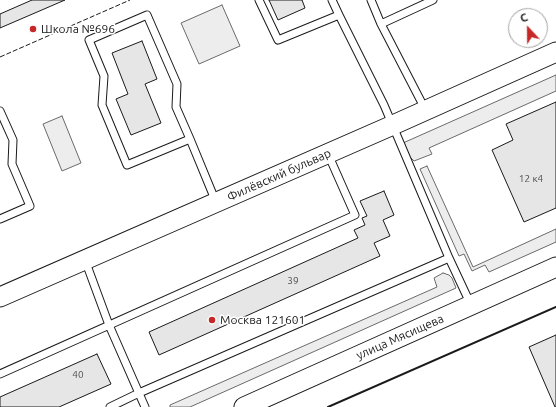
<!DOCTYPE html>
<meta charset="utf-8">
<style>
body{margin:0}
#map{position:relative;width:556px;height:407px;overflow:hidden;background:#fff;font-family:Ubuntu,sans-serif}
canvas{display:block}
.north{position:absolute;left:508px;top:8px;width:40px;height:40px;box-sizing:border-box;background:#fff;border:1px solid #a3a3a3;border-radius:50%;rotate:338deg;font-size:11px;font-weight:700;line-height:16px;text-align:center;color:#1a1a1a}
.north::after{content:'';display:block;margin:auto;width:14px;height:18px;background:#c62828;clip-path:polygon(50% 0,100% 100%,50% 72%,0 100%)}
</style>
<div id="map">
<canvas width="556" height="407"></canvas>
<div class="north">С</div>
</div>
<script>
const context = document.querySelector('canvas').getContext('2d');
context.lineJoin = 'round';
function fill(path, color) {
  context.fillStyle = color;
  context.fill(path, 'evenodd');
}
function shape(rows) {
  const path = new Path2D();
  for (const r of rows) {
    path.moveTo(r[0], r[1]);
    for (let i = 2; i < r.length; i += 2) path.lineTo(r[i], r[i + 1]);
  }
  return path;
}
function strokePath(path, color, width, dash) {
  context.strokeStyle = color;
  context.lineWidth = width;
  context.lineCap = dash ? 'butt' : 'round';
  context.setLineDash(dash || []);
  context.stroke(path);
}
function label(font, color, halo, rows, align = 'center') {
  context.font = font + ' Ubuntu,sans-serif';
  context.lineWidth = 3;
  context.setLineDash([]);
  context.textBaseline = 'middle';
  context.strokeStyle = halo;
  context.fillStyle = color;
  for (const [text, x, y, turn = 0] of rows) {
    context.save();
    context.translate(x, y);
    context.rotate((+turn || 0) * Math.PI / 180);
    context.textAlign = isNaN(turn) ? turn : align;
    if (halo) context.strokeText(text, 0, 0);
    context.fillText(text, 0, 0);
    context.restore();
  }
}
const built = shape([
 [222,5,240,46,199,64,181,23,222,5],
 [556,75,556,91,429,148,432,154,414,161,408,155,403,143,556,75],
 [62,116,81,163,62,171,43,124,62,116],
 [427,166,473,267,556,229,556,242,489,272,485,265,472,271,464,254,459,256,420,169,427,166],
 [443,273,449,275,452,278,456,288,190,407,170,407,170,405,437,287,434,278,443,273]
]);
const building = shape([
 [32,0,65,0,0,28,0,14,32,0],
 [269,0,302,0,305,8,278,20,269,0],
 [142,41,157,79,145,84,161,123,131,135,116,99,128,94,112,53,142,41],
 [556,102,556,208,524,222,492,150,513,140,506,124,556,102],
 [384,191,394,215,383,220,390,236,374,243,380,256,159,355,149,332,358,238,354,230,365,225,362,218,367,216,360,201,384,191],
 [556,335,556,407,555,407,529,347,556,335],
 [97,354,111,384,59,407,0,407,0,397,97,354]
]);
const lane = shape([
 [259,0,278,40,339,15],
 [332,0,339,15,384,105,449,258,471,305],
 [371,0,381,24,425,109],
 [381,24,433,0],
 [0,111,13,140,12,164,30,206,0,219],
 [190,139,127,165,102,105,104,76,89,40,147,15,177,84,176,107,190,139,216,202],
 [85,260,109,325,145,407],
 [0,374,355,215,328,154],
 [110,407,139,393,449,258]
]);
const secondary = shape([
 [0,297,393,125,556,52],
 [244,407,556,267]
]);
const fence = shape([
 [0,57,130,0]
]);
const wall = shape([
 [328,407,556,307]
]);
const markers = [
 [33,29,4,"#c62828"],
 [212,320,4,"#c62828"]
];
const numberNames = [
 ["12 к4",531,179],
 ["39",293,281],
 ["40",78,375]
];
const poiNames = [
 ["Школа №696",41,29],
 ["Москва 121601",220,320]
];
const streetNames = [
 ["Филёвский бульвар",279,175,-24],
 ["улица Мясищева",400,337,-24]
];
fill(built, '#ededed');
strokePath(built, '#6a6a6a', 1);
fill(building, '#e6e6e6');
strokePath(building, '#1a1a1a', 1);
strokePath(lane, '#1a1a1a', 9);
strokePath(secondary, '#1a1a1a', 21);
strokePath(lane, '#fff', 7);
strokePath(secondary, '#fff', 19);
strokePath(fence, '#1a1a1a', 1, [5, 2]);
strokePath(wall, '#1a1a1a', 2);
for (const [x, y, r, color] of markers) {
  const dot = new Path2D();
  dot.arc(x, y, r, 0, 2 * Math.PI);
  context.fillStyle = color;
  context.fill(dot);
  strokePath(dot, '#fff', 1.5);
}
label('10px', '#4d4d4d', null, numberNames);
label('12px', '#1a1a1a', '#fff', poiNames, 'left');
label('12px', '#1a1a1a', '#fff', streetNames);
</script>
